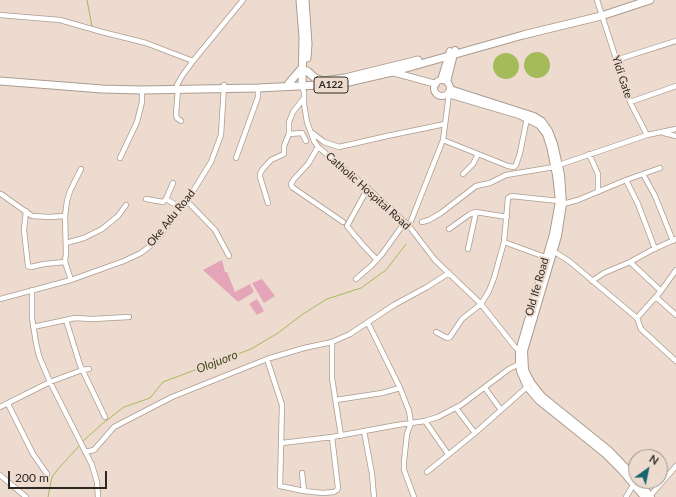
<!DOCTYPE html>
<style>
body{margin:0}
#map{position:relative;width:676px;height:497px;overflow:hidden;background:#ecdbce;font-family:Lato,sans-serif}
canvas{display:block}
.north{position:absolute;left:628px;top:449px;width:40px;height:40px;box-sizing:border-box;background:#ecdbce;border:1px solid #a0938a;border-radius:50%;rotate:33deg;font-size:11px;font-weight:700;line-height:16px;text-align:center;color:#2e2823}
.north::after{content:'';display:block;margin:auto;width:14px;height:18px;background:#18646f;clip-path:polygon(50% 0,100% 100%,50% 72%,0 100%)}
.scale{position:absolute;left:8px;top:471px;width:99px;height:18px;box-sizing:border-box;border:2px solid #2e2823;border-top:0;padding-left:5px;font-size:12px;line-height:14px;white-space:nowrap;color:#2e2823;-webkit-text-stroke:3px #ecdbce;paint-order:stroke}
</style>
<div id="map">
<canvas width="676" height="497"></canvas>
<div class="north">N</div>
<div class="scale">200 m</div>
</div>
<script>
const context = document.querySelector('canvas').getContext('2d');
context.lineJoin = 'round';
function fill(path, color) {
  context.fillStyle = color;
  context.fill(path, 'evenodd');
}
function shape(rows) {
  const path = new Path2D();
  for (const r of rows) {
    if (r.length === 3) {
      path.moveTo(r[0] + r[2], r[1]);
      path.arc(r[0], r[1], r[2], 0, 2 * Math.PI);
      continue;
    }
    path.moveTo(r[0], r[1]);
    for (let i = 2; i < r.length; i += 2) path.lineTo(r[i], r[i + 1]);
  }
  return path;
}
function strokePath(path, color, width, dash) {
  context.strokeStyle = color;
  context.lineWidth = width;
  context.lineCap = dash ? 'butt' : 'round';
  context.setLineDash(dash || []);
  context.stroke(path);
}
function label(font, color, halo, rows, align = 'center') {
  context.font = font + ' Lato,sans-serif';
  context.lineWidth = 4;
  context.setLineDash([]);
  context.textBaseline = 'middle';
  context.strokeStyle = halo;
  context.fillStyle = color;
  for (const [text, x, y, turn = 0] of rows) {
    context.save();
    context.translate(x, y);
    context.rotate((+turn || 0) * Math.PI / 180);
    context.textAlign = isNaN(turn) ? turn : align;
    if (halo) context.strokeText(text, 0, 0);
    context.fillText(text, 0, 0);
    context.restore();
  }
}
const green = shape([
 [222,260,225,272,227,272,235,292,250,284,254,292,238,302,203,270],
 [262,279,275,296,264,303,252,283],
 [257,299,264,311,257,315,249,304]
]);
const water = shape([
 [537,65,13],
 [506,66,13]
]);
const stream = shape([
 [87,0,92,26],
 [82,442,102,424,124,407,150,398,163,382,251,349,278,333,303,314,327,299,361,288,386,270,406,244],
 [48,497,52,477,58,469,80,445]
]);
const minor = shape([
 [597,0,630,102,647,135],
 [0,15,60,20,102,32,146,43,193,61],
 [616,60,676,41],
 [177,85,182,76,193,61,243,0],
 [302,86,304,92,304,104,307,122,314,141,318,147,364,185,409,226,435,260,481,304,515,347,519,351],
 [178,89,176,115,177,118,181,121],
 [630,102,676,86],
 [311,132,324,142,339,147,387,136,445,124],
 [664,133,676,136],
 [289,134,302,133,306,141],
 [443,140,508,166,514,167,516,165,520,153,527,118],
 [318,147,308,164,294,179,291,184,292,187,343,222],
 [589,154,598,174,598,192],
 [120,158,137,122,142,102,142,90],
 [236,158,258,97,258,88],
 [559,165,647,135,676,129],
 [463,174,473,164,478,154],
 [643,174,655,196,673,241],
 [626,180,638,204,655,249],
 [368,188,347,226,362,244,377,260],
 [1,194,32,216,49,217,65,216],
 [146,199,163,202,166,199,173,183],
 [166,199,181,208],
 [187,201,215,230,229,256],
 [268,203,260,177,260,174,262,170,271,160,284,154,284,146,289,134,289,122,293,112,304,98],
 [563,204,578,200,626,180,660,168],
 [26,211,24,230,28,266,31,267,44,264,65,262],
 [422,222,429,220,441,213,476,186,490,183,506,175,554,167],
 [409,226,443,140,449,94],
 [449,229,470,214,476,212,507,217],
 [504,242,545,257],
 [66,243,84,238,102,229,118,216,126,205],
 [468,249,476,212],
 [553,251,569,261,637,318,641,329,676,361],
 [630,262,661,291],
 [356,279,371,266,382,254,405,222],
 [71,280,65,262,66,253,65,216,67,201,70,191,81,169],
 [592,281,604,273,630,262,652,250,676,239],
 [32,290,32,318,36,343,39,356,50,382,92,465,97,482,98,497],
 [656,297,676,315],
 [0,299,71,280,124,261,141,253,155,242,187,201,211,162,221,135,224,85],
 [637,318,661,291,676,270],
 [66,320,80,365,105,417],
 [368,323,400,388,409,411,411,423,407,434,404,461,404,470,414,497],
 [33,327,75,318,92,319,129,317],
 [436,332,447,338,450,337,462,319,481,304,489,291,494,278,504,242,508,198,511,196,559,201],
 [332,342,332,378,341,436],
 [267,359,282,405,280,486,304,491,323,493,334,492,337,490,338,488,332,437],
 [485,388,501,410],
 [336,400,382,393,400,388],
 [8,404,33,454,47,474],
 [0,407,50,382,82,370,89,369],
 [456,408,475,433],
 [425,421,448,454],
 [364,431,372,474,374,497],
 [282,443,332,437,397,425,425,421,438,417,461,405,509,369,519,364],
 [85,452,94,450,114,427,172,397,267,359,304,348,332,342,350,334,394,305,427,287,449,273],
 [427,472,475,433,527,387],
 [302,473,304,491],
 [0,475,26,497],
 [650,496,676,466],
 [626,497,634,484]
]);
const major = shape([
 [392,72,436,84],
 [441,80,450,51],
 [442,88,8],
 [447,82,455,50],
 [450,89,534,116,542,121,549,131,554,144,561,175,563,204,558,236,524,351,525,370,531,382,542,396,609,450,636,478],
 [448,94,519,115,539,125,546,134,550,146,556,175,559,201,553,234,519,351,519,364,520,371,527,387,539,401,605,454,622,471,644,497],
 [638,481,651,497]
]);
const highway = shape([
 [300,0,303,37,302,86],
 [305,0,308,44,307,58],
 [307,71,315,78,323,81],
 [0,81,102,89,142,90,258,88,340,84,392,72,523,35,601,16,650,0],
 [323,81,345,78,418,60],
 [289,83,302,68]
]);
const shields = [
 [331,85,34]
];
const shieldNames = [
 ["A122",331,85]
];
const streetNames = [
 ["Yidi Gate",622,77,72],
 ["Catholic Hospital Road",368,191,42],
 ["Oke Adu Road",171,218,-51],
 ["Old Ife Road",537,287,-74]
];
const waterNames = [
 ["Olojuoro",217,362,-21]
];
fill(green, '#e4a5b8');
fill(water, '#a5ba58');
strokePath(stream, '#a5ba58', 1);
strokePath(minor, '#ac9c90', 6);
strokePath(major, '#ac9c90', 8);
strokePath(highway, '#ac9c90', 9);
strokePath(minor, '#fff', 4.5);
strokePath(major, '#fff', 6);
strokePath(highway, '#fff', 7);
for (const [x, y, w] of shields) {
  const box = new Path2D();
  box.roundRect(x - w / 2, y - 8, w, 16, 3);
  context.fillStyle = '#ecdbce';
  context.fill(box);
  strokePath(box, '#2e2823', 1);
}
label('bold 10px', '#2e2823', null, shieldNames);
label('11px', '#2e2823', '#ecdbce', streetNames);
label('italic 12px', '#3e461e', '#ecdbce', waterNames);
</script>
